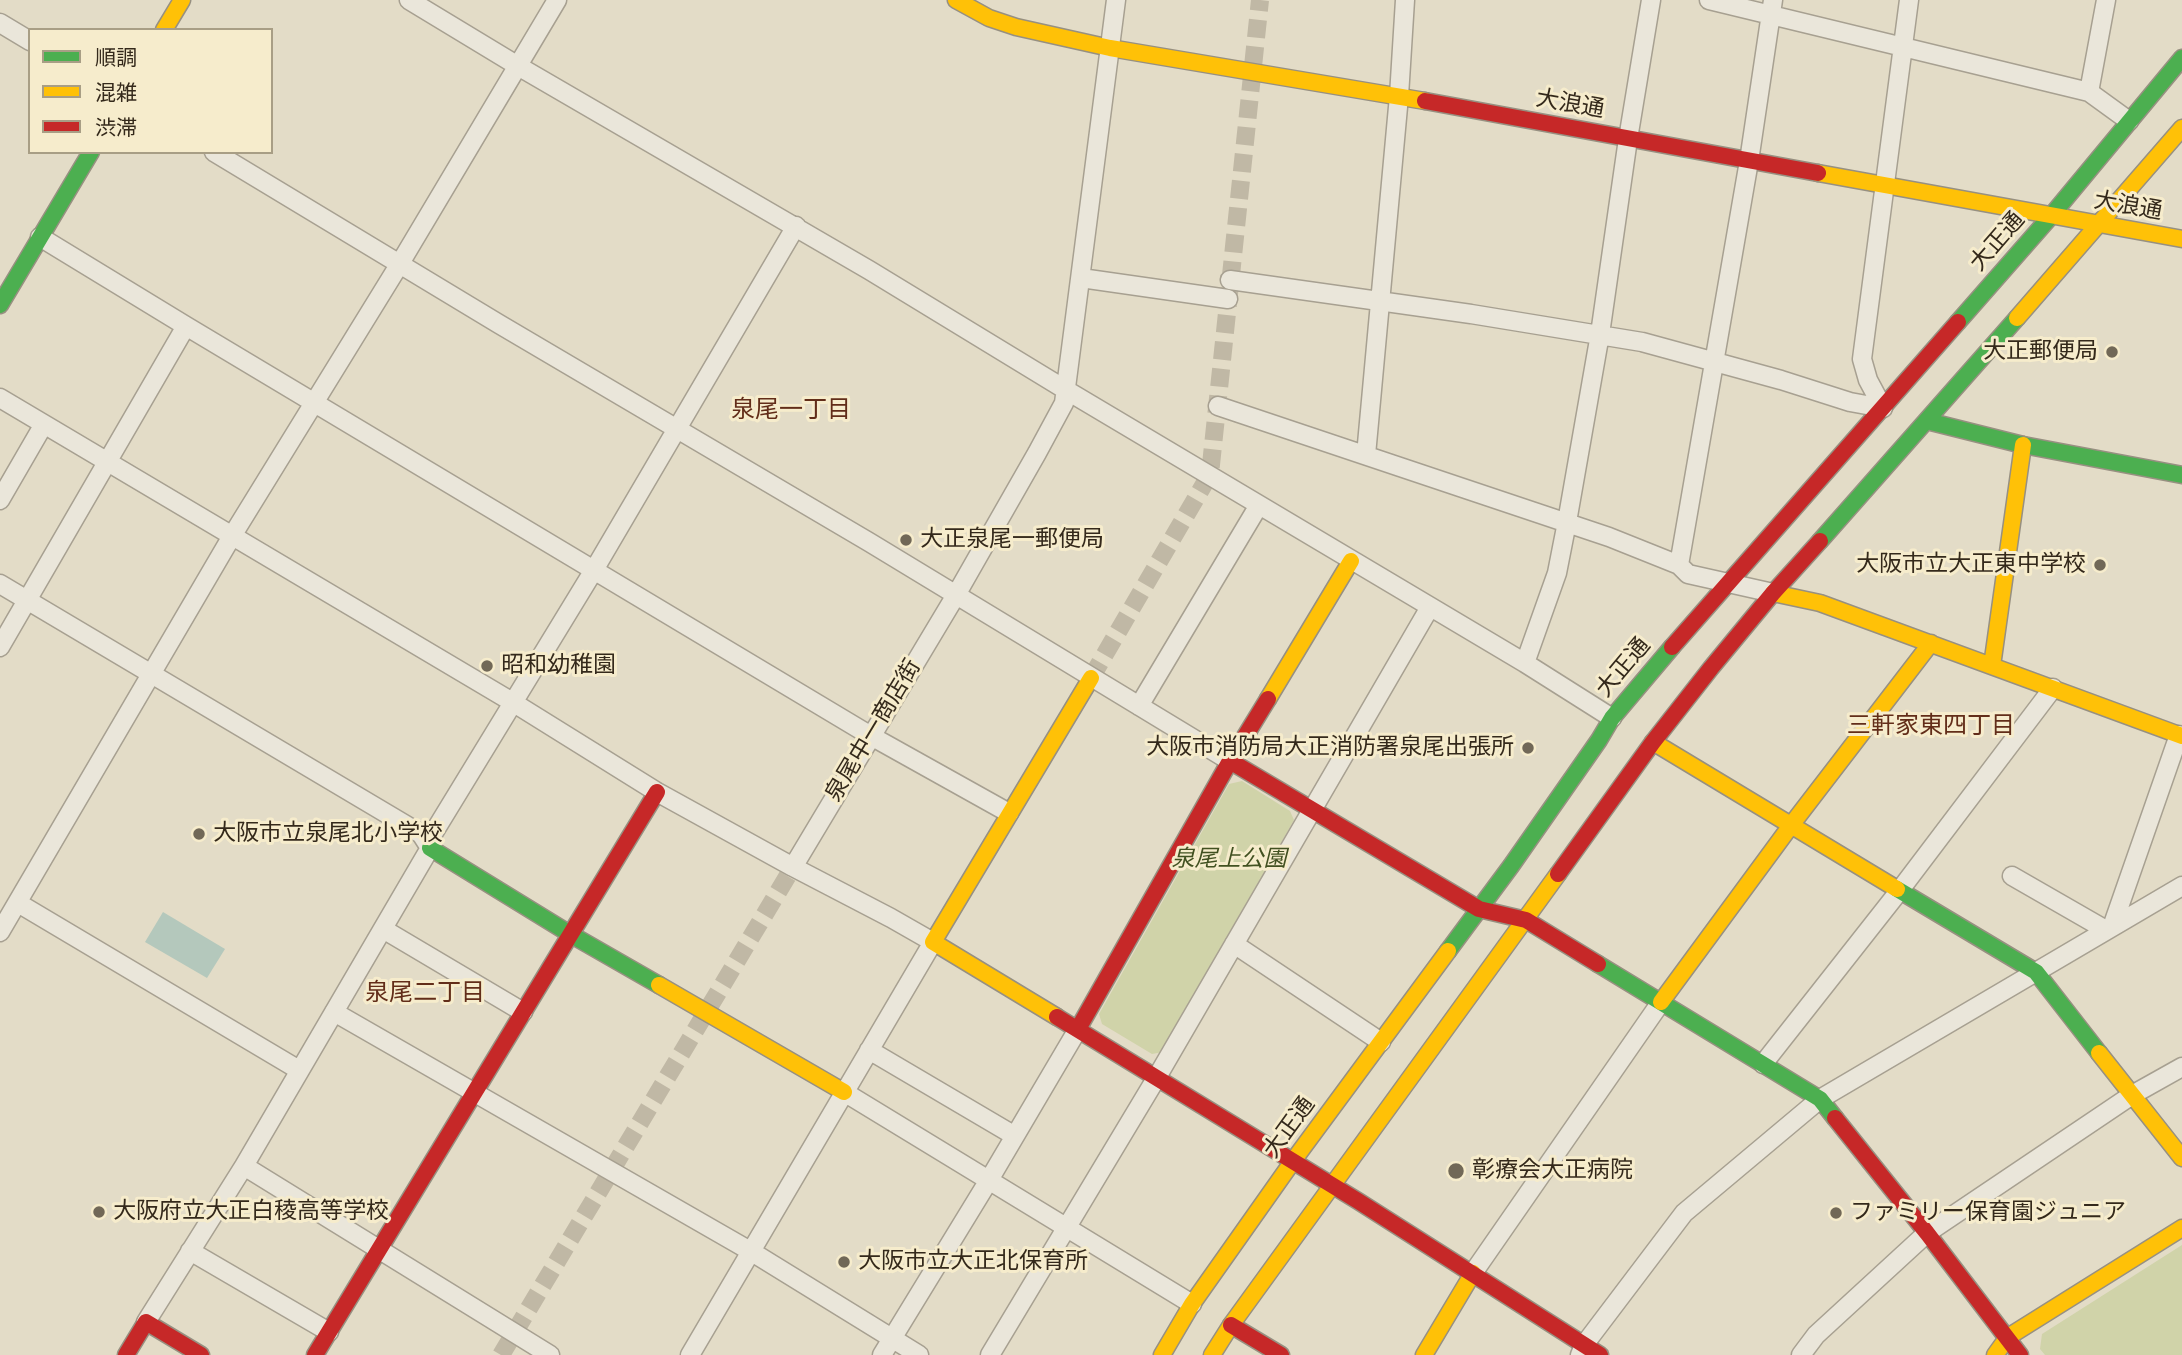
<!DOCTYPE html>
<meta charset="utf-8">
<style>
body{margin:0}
#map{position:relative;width:2182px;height:1355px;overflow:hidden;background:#e3dcc7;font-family:"Source Serif 4","Noto Sans JP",serif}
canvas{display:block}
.legend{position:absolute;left:28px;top:28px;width:245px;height:126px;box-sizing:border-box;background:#f6eccc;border:2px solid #a89e85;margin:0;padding:9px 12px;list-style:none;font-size:21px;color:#34291b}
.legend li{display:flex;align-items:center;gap:14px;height:35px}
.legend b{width:35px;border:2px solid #a89e85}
</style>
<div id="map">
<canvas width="2182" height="1355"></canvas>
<ul class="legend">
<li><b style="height:9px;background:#4caf50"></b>順調</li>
<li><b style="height:9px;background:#ffc107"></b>混雑</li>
<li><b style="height:9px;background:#c62828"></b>渋滞</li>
</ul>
</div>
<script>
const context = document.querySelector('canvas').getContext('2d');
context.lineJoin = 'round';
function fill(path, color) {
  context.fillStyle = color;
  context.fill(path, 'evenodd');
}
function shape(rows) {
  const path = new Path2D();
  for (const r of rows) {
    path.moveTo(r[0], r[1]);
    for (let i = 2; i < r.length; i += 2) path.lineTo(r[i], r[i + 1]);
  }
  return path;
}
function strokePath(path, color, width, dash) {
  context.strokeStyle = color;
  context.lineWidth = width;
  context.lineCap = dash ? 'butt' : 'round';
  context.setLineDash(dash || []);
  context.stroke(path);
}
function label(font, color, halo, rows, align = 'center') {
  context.font = font + ' "Source Serif 4","Noto Sans JP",serif';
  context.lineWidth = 6;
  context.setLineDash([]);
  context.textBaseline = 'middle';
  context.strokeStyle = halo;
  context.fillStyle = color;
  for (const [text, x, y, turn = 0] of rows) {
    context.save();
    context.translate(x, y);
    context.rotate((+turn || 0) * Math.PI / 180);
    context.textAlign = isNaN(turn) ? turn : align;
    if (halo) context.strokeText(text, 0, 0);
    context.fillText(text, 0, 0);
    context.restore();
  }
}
const green = shape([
 [1242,781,1290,811,1294,820,1163,1052,1152,1054,1102,1024,1099,1014,1229,784],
 [2182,1245,2182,1355,2045,1355,2040,1349,2042,1334]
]);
const water = shape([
 [163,912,225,949,207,978,145,942]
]);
const streetTunnel = shape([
 [1091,678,1210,474,1260,0],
 [501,1355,793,867]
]);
const street = shape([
 [409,0,518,66,869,270,1066,390,1525,663,1612,718],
 [1709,0,2089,92,2129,121],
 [0,23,30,41],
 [2089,92,2106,0],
 [214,152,499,324,869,542,1230,761],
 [40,237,186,326,871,736,1009,813],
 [1081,278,1228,299],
 [1230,280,1471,314,1642,342,1781,380,1850,402,1883,408],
 [0,398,514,703,657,792,793,867,891,918,933,942,690,1355],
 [1218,406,1609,537,1679,565,1688,574,1773,593],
 [1883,408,1868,380,1862,359,1909,0],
 [1366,455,1399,96,1405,0],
 [0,500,44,424],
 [1679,565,1749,161,1773,0],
 [0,584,421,834,430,848],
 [0,647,186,326],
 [1525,663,1557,573,1567,522,1600,334,1628,139,1651,0],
 [1139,706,1259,505],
 [793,867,956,595,1037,453,1064,403,1116,0],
 [2012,876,2106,930],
 [18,903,299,1070],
 [2112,927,2179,735],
 [383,929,523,1012],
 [0,932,232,536,399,265,557,0],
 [1234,944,1381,1042],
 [334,1012,752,1252,919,1355],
 [869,1050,1015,1136],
 [1763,1064,1900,890,2053,688],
 [844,1092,1192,1304],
 [244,1166,550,1355],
 [190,1251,329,1332],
 [1473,1273,1661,1002],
 [146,1322,244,1166,430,848,431,837,594,570,796,226],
 [882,1355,989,1180,1078,1029],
 [990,1355,1157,1077,1430,607],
 [1580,1355,1584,1345,1684,1213,1820,1099,2182,886],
 [1801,1355,1816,1335,1927,1233,2132,1095,2182,1067]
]);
const fast = shape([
 [0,305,91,152],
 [1958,322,2051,216,2182,58],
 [1927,421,2023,445,2182,475],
 [1820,541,2017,318],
 [430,848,570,934,659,985],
 [1897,889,2036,972,2099,1053],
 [1448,951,1511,866,1599,740,1612,718,1672,647],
 [1598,964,1820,1099,1835,1118]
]);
const slow = shape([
 [956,0,989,18,1016,27,1110,48,1425,101],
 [164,30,182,0],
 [1818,173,2182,239],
 [2017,318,2182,128],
 [1773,593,1820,603,2182,736],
 [1992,666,2023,445],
 [1268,699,1351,561],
 [1653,742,1897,889],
 [659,985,844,1092],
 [1661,1002,1792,824,1931,643],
 [1057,1017,933,942,1091,678],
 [2099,1053,2182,1158],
 [1162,1355,1192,1304,1293,1161,1448,951],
 [1212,1355,1231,1325,1558,874],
 [1424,1355,1473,1273],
 [1995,1355,2008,1337,2182,1228]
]);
const jam = shape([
 [1425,101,1818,173],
 [1672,647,1958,322],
 [1230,761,1479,909,1526,920,1598,964],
 [1558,874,1653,742,1711,668,1773,593,1820,541],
 [1057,1017,1358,1201,1600,1355],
 [1078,1029,1230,761,1268,699],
 [1835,1118,1927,1233,2020,1355],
 [1231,1325,1281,1355],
 [126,1355,146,1322,201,1355],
 [315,1355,657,792]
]);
const markers = [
 [2112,352,7,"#716857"],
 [906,540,7,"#716857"],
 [2100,565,7,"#716857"],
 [487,666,7,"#716857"],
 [1528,748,7,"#716857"],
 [199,834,7,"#716857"],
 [1456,1171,9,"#716857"],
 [99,1212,7,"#716857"],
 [1836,1213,7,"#716857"],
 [844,1262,7,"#716857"]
];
const streetNames = [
 ["大浪通",1570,105,10],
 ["大浪通",2128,207,10],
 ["大正通",1998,242,-49],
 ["大正通",1624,668,-50],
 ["泉尾中一商店街",874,731,-59],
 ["大正通",1290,1128,-54]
];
const poiNames = [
 ["大正郵便局",2098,352,"right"],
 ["大正泉尾一郵便局",920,540],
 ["大阪市立大正東中学校",2086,565,"right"],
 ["昭和幼稚園",501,666],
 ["大阪市消防局大正消防署泉尾出張所",1514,748,"right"],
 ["大阪市立泉尾北小学校",213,834],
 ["彰療会大正病院",1472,1171],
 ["大阪府立大正白稜高等学校",113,1212],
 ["ファミリー保育園ジュニア",1850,1213],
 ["大阪市立大正北保育所",858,1262]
];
const parkNames = [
 ["泉尾上公園",1229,860]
];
const neighbourhoodNames = [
 ["泉尾一丁目",791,411],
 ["三軒家東四丁目",1931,727],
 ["泉尾二丁目",425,994]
];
fill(green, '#d0d3a9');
fill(water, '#b4c8bc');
strokePath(streetTunnel, '#c0b8a5', 18, [18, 9]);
strokePath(street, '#a7a091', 21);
strokePath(fast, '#979081', 19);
strokePath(slow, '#979081', 19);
strokePath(jam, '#979081', 19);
strokePath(street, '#eae6da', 18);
strokePath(fast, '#4caf50', 16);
strokePath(slow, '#ffc107', 16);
strokePath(jam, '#c62828', 16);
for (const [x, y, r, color] of markers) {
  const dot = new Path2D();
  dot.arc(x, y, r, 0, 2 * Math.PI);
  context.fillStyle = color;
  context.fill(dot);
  strokePath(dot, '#f6eccc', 2.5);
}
label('23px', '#34291b', '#f6eccc', streetNames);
label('23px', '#34291b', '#f6eccc', poiNames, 'left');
label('italic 23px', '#425121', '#f6eccc', parkNames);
label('24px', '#622d19', '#f6eccc', neighbourhoodNames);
</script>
